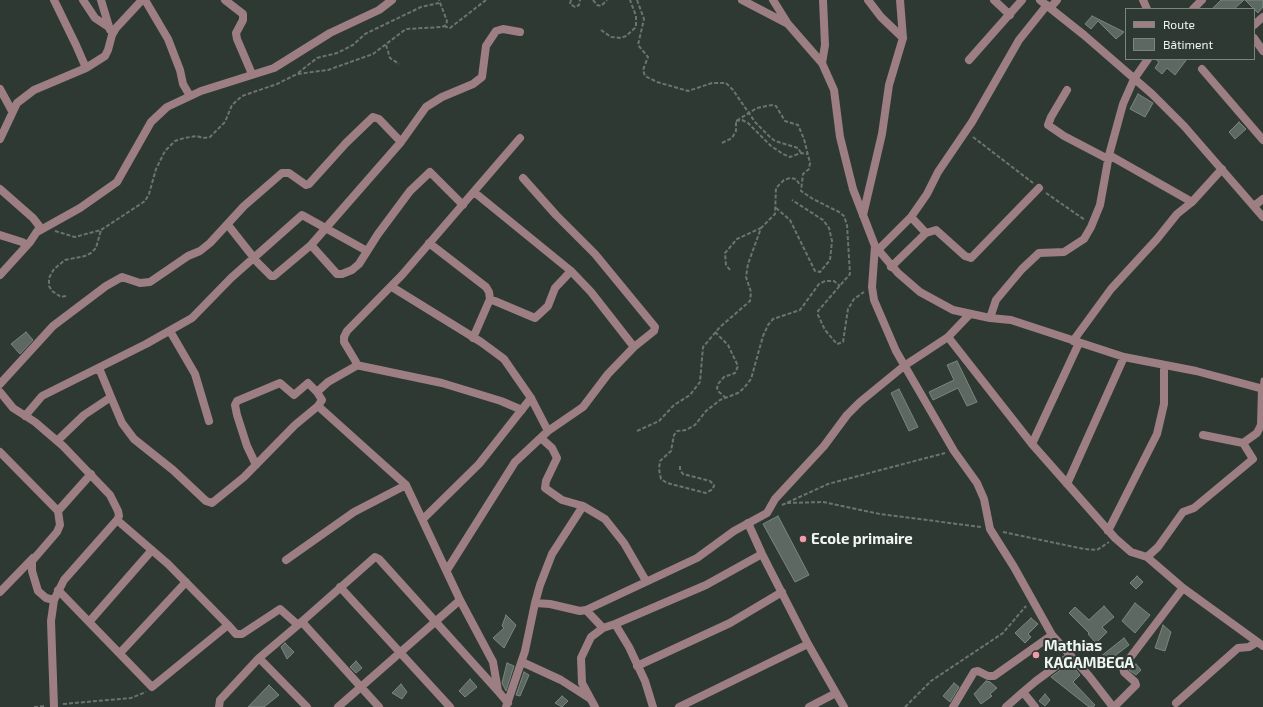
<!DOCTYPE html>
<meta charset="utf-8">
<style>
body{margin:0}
#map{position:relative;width:1263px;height:707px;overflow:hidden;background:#2f3934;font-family:"Exo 2",sans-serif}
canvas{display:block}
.legend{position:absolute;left:1125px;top:8px;width:130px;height:52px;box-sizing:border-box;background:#2f3934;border:1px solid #7c8480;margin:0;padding:5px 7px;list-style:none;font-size:12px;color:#eff5f2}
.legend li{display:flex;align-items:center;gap:8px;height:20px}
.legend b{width:20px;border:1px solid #7c8480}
</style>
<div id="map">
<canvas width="1263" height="707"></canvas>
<ul class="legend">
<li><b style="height:5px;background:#9d7e83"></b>Route</li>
<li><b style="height:11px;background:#5d6862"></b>Bâtiment</li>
</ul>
</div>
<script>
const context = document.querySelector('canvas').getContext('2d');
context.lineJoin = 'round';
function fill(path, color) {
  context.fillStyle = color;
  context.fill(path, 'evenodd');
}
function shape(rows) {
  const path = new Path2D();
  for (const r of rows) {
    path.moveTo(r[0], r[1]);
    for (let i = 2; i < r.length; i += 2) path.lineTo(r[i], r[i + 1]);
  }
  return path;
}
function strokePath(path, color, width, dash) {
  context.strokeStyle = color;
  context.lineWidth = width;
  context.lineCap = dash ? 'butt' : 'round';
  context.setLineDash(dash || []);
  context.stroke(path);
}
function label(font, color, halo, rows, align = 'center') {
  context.font = font + ' "Exo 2",sans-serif';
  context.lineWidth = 4;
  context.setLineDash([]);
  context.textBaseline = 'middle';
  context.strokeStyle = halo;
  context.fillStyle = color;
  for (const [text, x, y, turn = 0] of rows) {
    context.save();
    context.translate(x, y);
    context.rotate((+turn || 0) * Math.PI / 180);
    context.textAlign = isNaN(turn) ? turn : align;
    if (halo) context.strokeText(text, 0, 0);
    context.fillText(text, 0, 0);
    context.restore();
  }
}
const building = shape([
 [1221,0,1244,0,1234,9,1212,9,1221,0],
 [1245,0,1263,0,1263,7,1258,13,1245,0],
 [1092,16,1124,32,1116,39,1098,21,1091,29,1085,24,1092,16],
 [1155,59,1187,59,1175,75,1167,68,1162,74,1155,68,1159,62,1155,59],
 [1138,94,1153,103,1145,117,1130,109,1138,94],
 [1239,122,1246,129,1235,139,1229,132,1239,122],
 [26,332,33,340,20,354,11,344,26,332],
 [957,361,977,402,967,406,958,388,933,400,929,392,954,380,947,365,957,361],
 [899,389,918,427,909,431,891,393,899,389],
 [778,516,809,575,795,582,763,524,778,516],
 [1137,576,1143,582,1136,589,1130,583,1137,576],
 [1135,603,1150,615,1135,633,1122,621,1135,603],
 [1104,606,1114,617,1102,627,1107,632,1096,643,1088,634,1089,633,1069,613,1075,607,1089,620,1104,606],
 [506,615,516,625,504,648,493,638,504,628,502,626,506,615],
 [1031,618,1038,624,1028,634,1031,637,1025,643,1015,633,1031,618],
 [1163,625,1171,632,1165,651,1155,648,1163,625],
 [1124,638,1129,645,1107,662,1100,657,1124,638],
 [285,643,294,652,287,659,281,647,285,643],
 [356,661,362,668,356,673,350,667,356,661],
 [507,663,514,666,506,691,502,683,507,663],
 [1070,663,1080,675,1073,682,1095,705,1093,707,1089,707,1051,677,1070,663],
 [1136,664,1141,670,1136,675,1129,670,1136,664],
 [524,672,529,675,520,696,516,695,524,672],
 [470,679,477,687,465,697,459,691,470,679],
 [986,681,990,682,997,688,990,694,992,696,981,704,974,694,986,681],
 [954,683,959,687,950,702,943,696,954,683],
 [401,684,407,692,402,699,392,693,401,684],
 [269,685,279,695,264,707,248,707,269,685],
 [1045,694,1050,700,1045,706,1039,701,1045,694],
 [562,696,568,701,562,707,555,703,562,696]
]);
const path = shape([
 [571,0,570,4,575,7,579,5,580,0],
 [593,0,597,5,601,6,607,0],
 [637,0,644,19,638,45,648,57,643,70,645,76,657,82,688,91,712,83,726,83,733,90,755,122,770,137,775,141,798,148,801,153],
 [444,26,450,28,486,0],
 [601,30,611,37,621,38,626,36,636,27,636,16,630,0],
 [386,45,390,58,399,64],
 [298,73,317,58,337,53,353,45,365,34,421,7,439,3],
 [736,121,742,120,748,123,771,146,783,154,790,157,801,153,808,154],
 [973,137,1033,183],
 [722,143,732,138,736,131,736,121,757,108,772,105,776,106,785,121,798,125,804,139,810,163,809,169,803,174,801,191,813,199,839,212,844,216,847,225,850,274,818,311,818,315,825,330,837,344,843,342,848,309,854,299,864,292],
 [1046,193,1085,220],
 [776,208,790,220,815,271,820,272,830,260,832,241,829,228,823,220,792,200],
 [55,231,75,237,101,230,136,207,145,201,149,194,156,169,165,151,175,141,184,138,197,136,203,138,210,137,225,122,232,105,242,96,277,84,297,74,328,70,373,54,406,29,442,27,446,25,447,21,439,0],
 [730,270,726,265,725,253,737,239,761,228],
 [66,296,61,297,52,291,49,286,49,278,54,269,65,260,85,256,91,253,96,248,101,230],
 [715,332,728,345,738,366,735,373,724,377,718,384,717,388,719,392,726,398],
 [637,431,659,421,674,405,690,395,700,382,703,347,720,327,750,301,751,292,746,277,748,264,761,228,775,214,776,188,784,180,790,178,796,179,800,185],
 [680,466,680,470,683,474,710,481,714,485,713,489,706,493,667,483,661,479,659,469,660,461,671,451,674,435,677,431,686,430,695,425,706,411,720,400,738,393,744,388,751,379,763,336,768,325,773,319,800,310,819,284,825,281,834,281,840,286],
 [787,503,823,502,880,514,981,527],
 [782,505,828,484,945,453],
 [1003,532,1084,549,1097,550,1109,542],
 [63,704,131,698,146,692],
 [34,707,45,706],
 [905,707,931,681,1003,633,1026,606]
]);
const service = shape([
 [1262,389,1263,380]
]);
const minor = shape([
 [54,0,76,45,86,68],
 [83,0,95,18,110,28],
 [101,0,110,30],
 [145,0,168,39,180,70,183,84,190,96],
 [225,0,243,14,243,20,236,33,237,39,252,74],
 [742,0,788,24,822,63,834,90,840,137,853,189,875,246,898,273,920,292,953,310,990,318,1011,320,1124,357,1196,371,1263,389],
 [773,0,788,24],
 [868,0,881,17,903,38],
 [994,0,1010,15],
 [1040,0,1084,35,1152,94,1184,126,1263,217],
 [1143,0,1147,9],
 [1050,8,1057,0],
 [1193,9,1202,0],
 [1254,25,1263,17],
 [1254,38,1263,51],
 [1148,59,1134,79,1123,104,1109,155,1192,202],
 [969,60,1022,0],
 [822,63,825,45,823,0],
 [1202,69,1263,140],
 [0,89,12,111],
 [1067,90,1051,117,1048,125,1064,136,1108,159],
 [0,139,17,103,34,90,86,68,105,56,108,50,112,35,116,28,142,0],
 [523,178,556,215,595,254,655,327,654,331,634,347],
 [0,189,33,218,40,227,30,242,0,275],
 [1254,206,1263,199],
 [863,215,882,134,889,85,903,38,900,0],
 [911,217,926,233],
 [228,225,258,263,271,276,274,276,311,245,401,142,426,107,442,97,473,84,482,77,486,46,496,31,503,29,520,32],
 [37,232,80,208,117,182,151,122,167,107,201,91,274,68,330,33,379,10,392,0],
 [0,235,22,242,27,245],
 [429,243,486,287,489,292,490,299,473,338],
 [311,245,337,274,342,274,352,270,359,264,378,234,410,191,430,172,463,205],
 [875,246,872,287,874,300,896,351,954,451,977,483,984,499,990,529,1014,567,1052,635,1089,676,1113,707],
 [878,250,911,217,927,194,938,172,972,122,1019,40,1047,5],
 [891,267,926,233,936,230,965,256,971,258,1039,188],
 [392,287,481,342,504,359,531,398,548,431],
 [490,299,535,318,548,306,555,288,571,271],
 [990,318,996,300,1022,269,1039,253,1064,252,1084,239,1091,227,1100,205,1109,155],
 [170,331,195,374,209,421],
 [948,337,1032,444,1115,538,1131,552,1147,557,1183,588,1263,646],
 [1073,341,1111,289,1157,239,1177,214,1192,202,1222,169],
 [356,365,442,383,501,401,522,410],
 [0,384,53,326,106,286,122,277,140,283,150,282,188,256,200,251,210,243,244,206,282,173,289,173,306,185,309,184,346,143,373,117,379,119,401,142],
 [0,392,13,408,35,422,63,446,110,495,118,511,119,516,117,520,64,580,54,600,51,621,54,707],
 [111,397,122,423,134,439,173,470,206,501,212,503,244,477,295,425,318,406,322,400,317,392,328,382,356,366,356,362,344,342,344,337,347,331,402,275,520,138],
 [318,406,406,485,460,600,493,662,498,691,508,703],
 [25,416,42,396,146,344,192,318,231,278,302,215,367,251],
 [1203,435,1243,443,1257,433,1261,425,1262,389],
 [541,438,552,448,557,458,546,481,545,488,562,500,583,506,605,519,624,543,646,581],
 [57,441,84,415,111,397,99,368],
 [1032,444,1079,343],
 [0,452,58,511],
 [256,465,247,446,237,415,235,405,237,401,280,383,294,395,308,383,317,392],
 [1067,484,1124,357],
 [423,519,479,464,531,398],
 [748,523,762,554,808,644,844,707],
 [1108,531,1157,434,1164,404,1164,365],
 [1147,557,1158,547,1183,512,1194,508,1253,459,1243,443],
 [286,560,354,512,406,485],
 [447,570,515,462,548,431,583,407,608,374,634,347,591,292,571,271,474,192],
 [340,587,450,707],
 [58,590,152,687,228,625,168,564,117,520],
 [0,592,33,558],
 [54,600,46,598,38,591,32,571,32,561,57,532,60,525,58,511,91,474],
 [535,603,540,585,552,554,583,506],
 [586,610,603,628,615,624,629,647,645,681,653,707],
 [89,622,152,550],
 [302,622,379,707],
 [615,624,706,585,762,554],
 [228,625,236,634,242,634,280,609,298,625],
 [120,653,186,582],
 [259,658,307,707],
 [522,662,561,680,589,698],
 [637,666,730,623,782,592],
 [1176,703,1238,648,1249,647,1257,642],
 [219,707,220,700,259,658,298,625,375,557,379,559,498,691],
 [338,707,460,600],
 [506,707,525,651,535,603,550,604,580,611,586,610,697,558,734,531,767,513,775,499,824,446,847,415,860,402,904,366,948,337,970,314],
 [595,707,582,683,581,658,591,637,603,628],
 [679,707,808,644],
 [809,707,836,693],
 [953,707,974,672,978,671,988,676,994,676,1052,635],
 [1006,707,1023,692],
 [1035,707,1023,692,1036,681,1070,656],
 [1114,707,1136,685,1135,682,1124,672,1123,667,1183,588]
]);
const markers = [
 [803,539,4,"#f39aab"],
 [1036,655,4,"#f39aab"]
];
const poiNames = [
 ["Ecole primaire",811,539],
 ["Mathias",1044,646],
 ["KAGAMBEGA",1044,663]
];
fill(building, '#5d6862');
strokePath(building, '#7b8680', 1);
strokePath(path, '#6b746f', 2, [4, 2]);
strokePath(service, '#9d7e83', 5);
strokePath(minor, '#9d7e83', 8);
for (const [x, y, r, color] of markers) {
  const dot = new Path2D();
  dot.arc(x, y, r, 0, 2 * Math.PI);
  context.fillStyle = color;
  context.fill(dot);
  strokePath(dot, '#2f3934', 1.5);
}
label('bold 15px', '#eff5f2', '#2f3934', poiNames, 'left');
</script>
